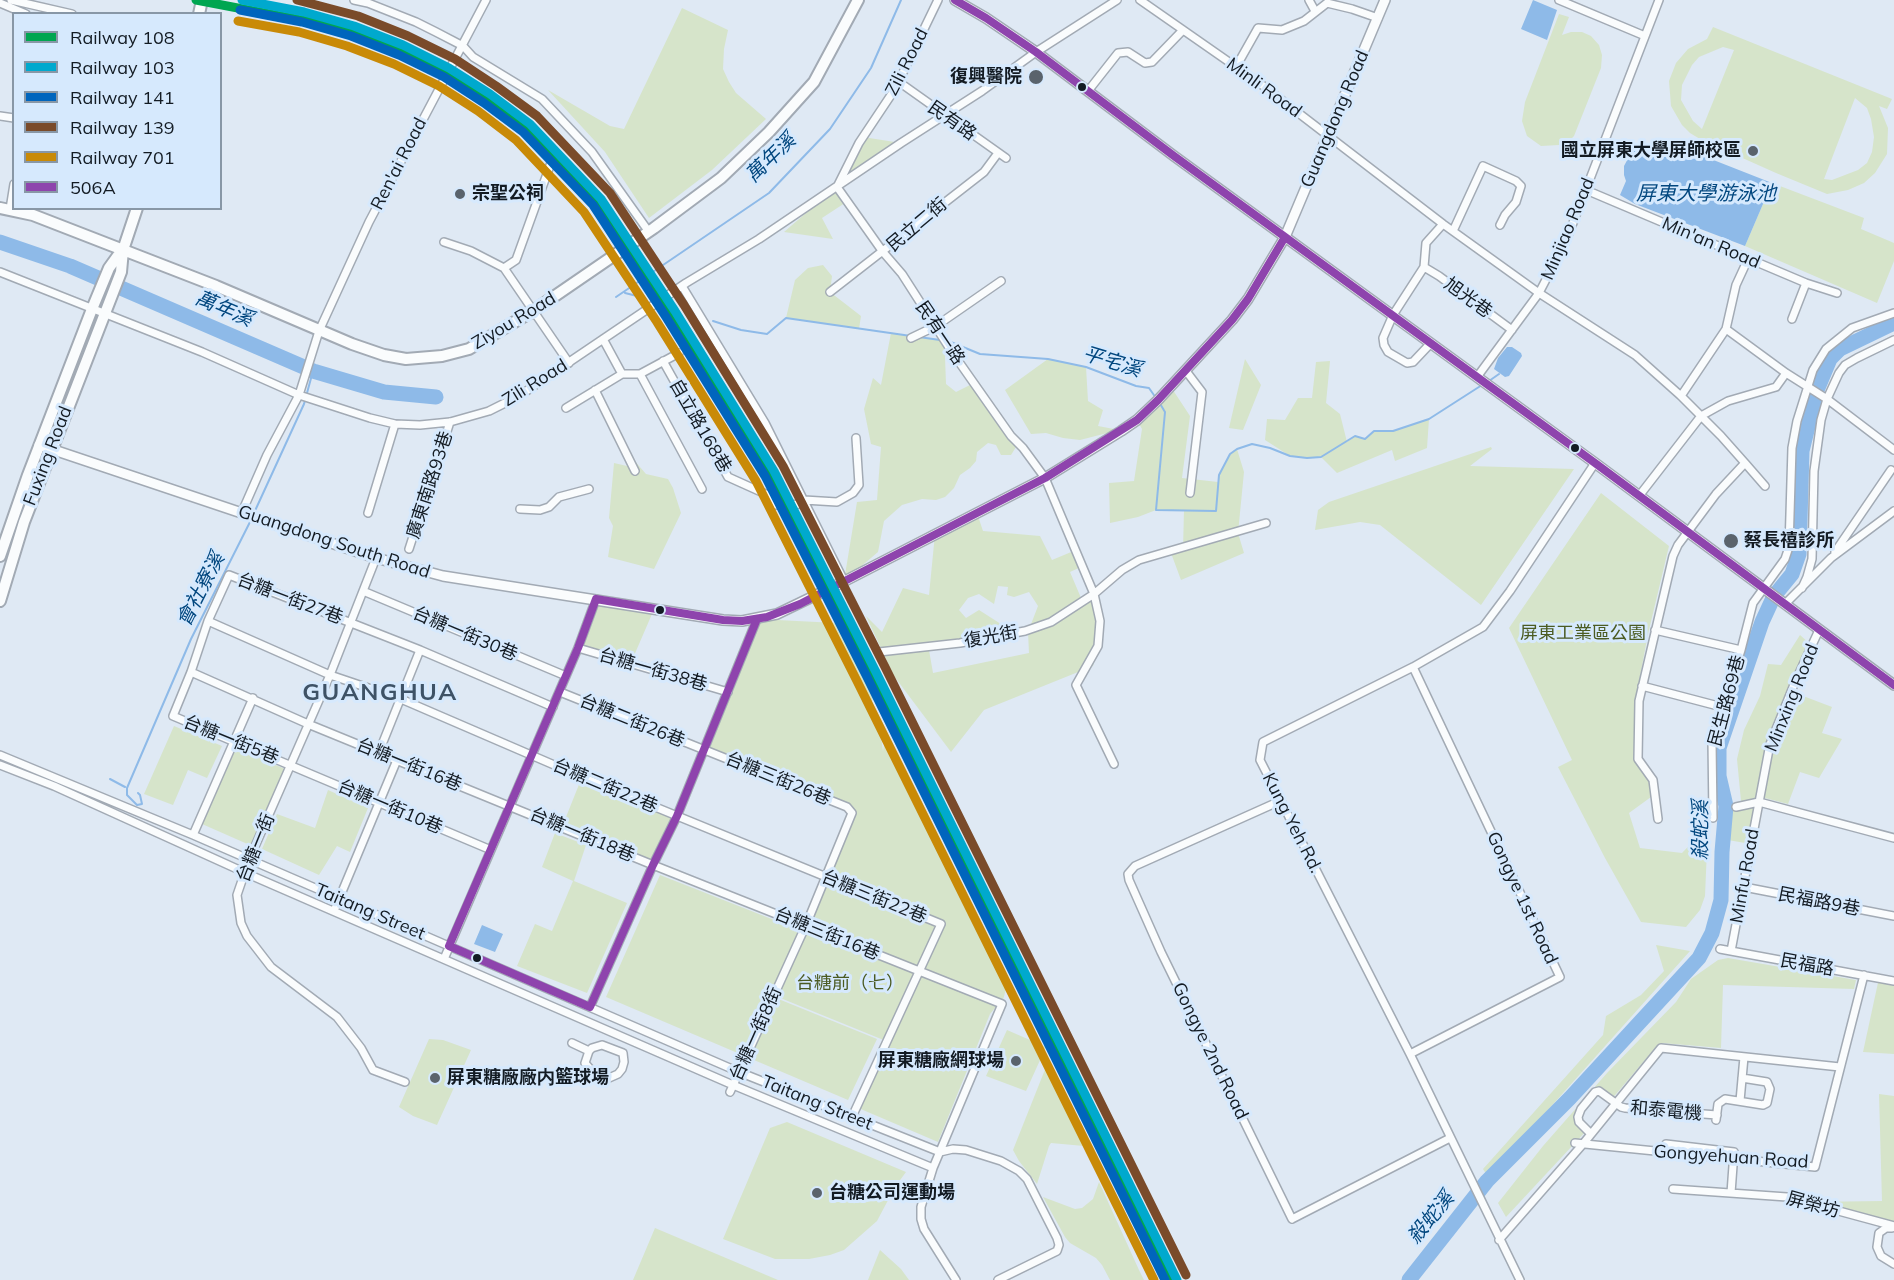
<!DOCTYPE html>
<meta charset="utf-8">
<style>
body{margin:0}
#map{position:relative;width:1894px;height:1280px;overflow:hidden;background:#dfe9f4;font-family:Mulish,sans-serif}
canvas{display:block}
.legend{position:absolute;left:12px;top:12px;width:210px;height:198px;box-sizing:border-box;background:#d6e9fd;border:2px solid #8897a6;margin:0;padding:8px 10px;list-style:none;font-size:18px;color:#131b23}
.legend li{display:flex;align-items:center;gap:12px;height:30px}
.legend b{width:30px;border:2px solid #8897a6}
</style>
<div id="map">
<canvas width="1894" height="1280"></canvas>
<ul class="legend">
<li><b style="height:8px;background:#00a651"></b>Railway 108</li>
<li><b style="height:8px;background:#00a9ce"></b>Railway 103</li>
<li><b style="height:8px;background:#0065bd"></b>Railway 141</li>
<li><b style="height:8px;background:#7a4b2a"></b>Railway 139</li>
<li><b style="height:8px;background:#c98a07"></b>Railway 701</li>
<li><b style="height:8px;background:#8e44ad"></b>506A</li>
</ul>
</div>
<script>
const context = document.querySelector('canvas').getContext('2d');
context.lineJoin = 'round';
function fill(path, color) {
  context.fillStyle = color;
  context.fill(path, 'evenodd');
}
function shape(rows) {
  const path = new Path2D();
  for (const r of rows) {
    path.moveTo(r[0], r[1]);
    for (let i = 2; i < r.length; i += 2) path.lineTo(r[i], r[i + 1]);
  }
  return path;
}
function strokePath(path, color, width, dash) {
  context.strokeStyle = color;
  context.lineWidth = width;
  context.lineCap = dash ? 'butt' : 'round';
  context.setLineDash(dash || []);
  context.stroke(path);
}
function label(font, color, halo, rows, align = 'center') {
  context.font = font + ' Mulish,"Noto Sans TC",sans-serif';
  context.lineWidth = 6;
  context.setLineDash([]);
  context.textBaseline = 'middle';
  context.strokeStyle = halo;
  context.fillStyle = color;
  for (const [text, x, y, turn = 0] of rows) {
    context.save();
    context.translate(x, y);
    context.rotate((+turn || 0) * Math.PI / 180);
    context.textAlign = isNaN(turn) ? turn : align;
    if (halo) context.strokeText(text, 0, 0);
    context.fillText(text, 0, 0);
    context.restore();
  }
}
const green = shape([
 [682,8,728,30,724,49,723,69,729,82,736,93,766,119,712,170,649,218,605,152,548,90,610,126,624,129],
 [1559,14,1569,17,1562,35,1571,32,1582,32,1591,36,1599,45,1602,55,1601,68,1574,136,1567,143,1559,145,1541,146,1527,136,1522,121,1525,102],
 [1713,27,1892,99,1887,109,1879,106,1888,128,1887,154,1875,173,1864,183,1848,190,1827,194,1776,173,1700,139,1690,133,1682,125,1671,106,1669,81,1676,63,1688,49,1707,39],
 [1723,47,1734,50,1702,129,1693,121,1681,100,1682,85,1692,65,1699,57],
 [1855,98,1867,108,1871,119,1874,137,1872,152,1867,163,1858,170,1832,180,1824,179],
 [863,137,901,143,837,187,848,201,822,218,833,239,784,232,835,188],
 [1772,183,1864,218,1861,229,1894,243,1894,261,1877,303,1745,246],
 [823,265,832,276,830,292,861,316,859,329,786,318,795,280,808,268],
 [891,333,947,341,945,357,946,384,956,392,978,381,1021,443,1016,447,1011,455,1001,455,996,445,988,443,977,452,976,461,970,468,960,475,954,488,945,497,936,500,922,499,902,505,884,521,878,552,844,581,857,502,877,500,881,447,871,444,864,409,873,378,881,385],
 [1048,359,1086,367,1088,401,1103,410,1098,426,1119,430,1080,440,1063,438,1046,433,1031,434,1005,390],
 [1245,359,1261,385,1243,430,1229,428],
 [1330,361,1326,403,1340,414,1347,442,1355,436,1365,439,1374,431,1393,431,1429,419,1427,448,1395,461,1392,450,1337,473,1321,457,1307,458,1290,456,1265,440,1267,419,1285,420,1298,398,1312,398,1316,362],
 [1171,387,1190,416,1182,478,1218,482,1219,475,1230,454,1237,449,1244,472,1238,533,1244,553,1181,580,1171,553,1183,549,1184,510,1156,510,1138,517,1110,523,1109,483,1134,481,1142,429,1137,420],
 [1491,447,1492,449,1470,466,1574,469,1481,605,1380,525,1360,522,1315,530,1318,510,1329,502],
 [633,459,646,474,668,479,673,488,681,513,654,569,608,557,613,526,609,518,614,463,627,466],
 [1601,493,1669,546,1648,634,1636,698,1634,752,1636,762,1649,780,1651,797,1629,813,1640,848,1682,853,1708,826,1705,896,1700,910,1686,927,1641,922,1605,858,1558,767,1572,760,1509,628],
 [977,513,983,531,1040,536,1052,560,1076,550,1083,566,1070,572,1084,605,1096,597,1099,624,1097,652,1093,666,984,710,951,752,894,676,866,616,882,632,903,588,929,595,935,534],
 [998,586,1008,587,1007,595,1014,597,1029,592,1038,606,1028,632,1029,653,933,673,929,650,1010,636,1004,626,979,610,966,618,959,610,968,598,979,594,994,604],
 [596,599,652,614,633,658,578,648],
 [757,619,837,623,865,663,866,680,873,695,871,711,881,737,883,751,885,739,882,722,1007,978,1007,985,1002,1004,995,1008,990,1014,938,1142,856,1107,886,1041,773,995,852,813,846,807,705,750],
 [1800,635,1810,644,1790,691,1832,707,1822,733,1842,739,1819,778,1800,772,1788,804,1761,797,1751,844,1722,839,1721,811,1726,806,1741,801,1737,759,1744,730,1760,696,1768,664,1781,665],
 [174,726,222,746,207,778,188,770,173,805,144,794],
 [236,748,285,769,252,846,202,824],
 [582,777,677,816,653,865,562,827],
 [328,790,368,808,350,852,337,846,319,875,262,849,277,814,315,828],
 [555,833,586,845,574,881,627,903,587,993,517,966,535,924,552,931,573,881,542,867],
 [660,875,802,931,771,996,877,1039,848,1100,606,997],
 [1656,945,1690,951,1488,1177,1483,1169,1603,1035,1606,1016,1641,995,1664,971],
 [1728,958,1856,980,1854,989,1723,985,1721,1048,1662,1043,1656,1047,1611,1100,1599,1091,1578,1117,1587,1130,1506,1217,1498,1203,1543,1146,1607,1073,1676,1002,1691,979,1718,960],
 [1879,978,1894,981,1894,1054,1863,1052],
 [1007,1030,1046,1047,1026,1091,986,1076],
 [429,1039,443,1040,471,1050,437,1125,413,1116,399,1107],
 [1046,1067,1050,1068,1084,1146,1051,1143,1049,1146,1037,1184,1019,1161,1013,1150],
 [1879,1094,1894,1096,1894,1226,1808,1202,1882,1201],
 [787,1122,906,1172,895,1187,877,1221,844,1250,830,1255,809,1259,775,1259,723,1239,770,1128],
 [1099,1182,1139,1270,1144,1280,1110,1280,1102,1265,1096,1258,1070,1243,1065,1237,1043,1197,1075,1209,1082,1208,1093,1199],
 [655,1228,778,1280,633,1280],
 [880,1250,901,1269,909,1280,868,1280]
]);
const water = shape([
 [1533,0,1557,10,1547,40,1521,29],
 [1644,145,1656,145,1685,156,1688,150,1772,183,1745,246,1635,204,1620,195,1626,181,1624,175,1624,166,1631,153],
 [1507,347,1512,347,1521,353,1522,356,1509,376,1505,377,1494,369,1498,358],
 [482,925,503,934,495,952,474,944]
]);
const stream = shape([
 [625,293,645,298],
 [616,297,769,193,830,129,871,68,901,0],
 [713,321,741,330,767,334,786,318,911,336],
 [919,337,940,340],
 [946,340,980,354,1048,359,1086,367,1136,386,1149,388,1156,398],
 [1489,381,1499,374],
 [1159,402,1165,412,1156,510,1216,511,1219,475,1230,454,1237,449,1252,444,1270,448,1290,456,1307,458,1321,457,1355,436,1365,439,1374,431,1393,431,1429,419,1482,385],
 [254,513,304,404,313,371],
 [110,779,125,787],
 [138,793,140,795,142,804,137,805,127,795,127,788,191,639,252,518]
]);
const river = shape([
 [0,242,70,266,313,371,384,392,436,397],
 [1409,1280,1487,1181,1570,1098,1699,958,1712,933,1721,900,1722,852,1726,806,1719,776,1719,748,1762,622,1774,596,1792,574,1799,554,1802,451,1817,390,1830,359,1840,349,1894,323]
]);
const minor = shape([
 [11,0,72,14],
 [354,0,368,3,416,22,436,32,463,46,473,57,542,99,592,152,649,232],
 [1140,0,1262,85,1443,224,1539,293,1635,355,1681,396,1721,436,1745,463,1716,494,1678,545,1673,556,1639,701,1638,759,1653,780,1658,819],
 [1309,0,1315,11],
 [1559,0,1645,36],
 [0,3,26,14],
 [1236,67,1258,28,1282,30,1304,21,1327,3,1352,9,1378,18],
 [899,82,1006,158],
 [1088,91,1118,53,1128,52,1145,63,1152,62,1183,30],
 [0,116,14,118],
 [838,185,859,143,895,89,938,0],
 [837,187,883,252,902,274,952,352,1011,436,1023,448,1045,478,1094,594,1100,621,1098,646,1076,685,1114,764],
 [1586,190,1806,283,1837,293],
 [10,209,14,184],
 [1453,231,1483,166,1516,181,1521,186,1516,202,1505,215,1500,225],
 [444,242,471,251,504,268,569,363],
 [1424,267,1439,276,1512,330],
 [504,268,516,260,552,160],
 [0,272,202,352,299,395,370,418,395,424,420,425,450,422,489,411,519,396,686,283,759,239,901,143,982,91,1036,52,1117,0],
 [682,286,765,423,844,581],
 [830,292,984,172,998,153],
 [1792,319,1806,283],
 [1726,329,1786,373,1827,399,1894,450],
 [911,338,936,326,1001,281],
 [603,339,622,374],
 [1431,343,1413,362,1407,363,1388,352,1384,345,1383,338,1393,315,1424,267,1426,243,1443,224],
 [663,361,728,477,768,495,774,505,806,504],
 [1186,371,1202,392,1190,493],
 [640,374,702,489],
 [1477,377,1539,293,1566,241,1659,0],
 [595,390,635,471],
 [1681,396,1726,329,1736,285,1748,259],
 [566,408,622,374,640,374,679,353],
 [1745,463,1765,486],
 [1639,496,1701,416,1728,401,1776,387,1786,373],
 [804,500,837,502,853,493,859,485,856,438],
 [520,509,540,510,549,507,559,497,589,489],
 [242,512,267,455,299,395,319,331,369,222,486,0],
 [368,513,395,424],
 [409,549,450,422],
 [1835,552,1891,470],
 [376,558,330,675,249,860,237,895,241,923,247,936,271,967,337,1017,361,1048,373,1070,405,1082],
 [1802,588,1807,577,1812,559,1814,471,1821,420,1827,399,1839,373,1845,365,1857,358,1894,340],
 [363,591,566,676],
 [1785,604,1831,558,1894,511],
 [208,621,330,675,401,699,582,777,941,924,852,1117],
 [1655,630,1741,650],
 [578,648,728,692],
 [879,652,960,643,1025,631,1051,622,1094,594,1122,570,1139,560,1266,523],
 [191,672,308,724,653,865,1002,1004,933,1168,921,1207,921,1219,924,1229,956,1280],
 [1642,686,1722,707],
 [560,692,847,807,852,813,806,925,730,1092],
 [379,752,420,650],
 [0,755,193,835,739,1072,940,1152],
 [0,765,54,786,257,878,733,1085,933,1168],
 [1280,801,1135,866,1128,874,1129,880,1161,952,1292,1219,1450,1138],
 [1736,807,1759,802,1894,838],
 [1713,818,1712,741,1741,650,1753,603,1785,559,1789,547,1792,448,1797,421,1813,370,1826,349,1852,328,1894,313],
 [193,835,253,698],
 [491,850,173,716,191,672,208,621,229,575,420,650,553,707],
 [1744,887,1894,916],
 [334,911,397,760],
 [1720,949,1894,981],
 [1731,951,1770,744,1795,682,1819,630],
 [444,959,578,648,596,599],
 [590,1007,653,865,677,816,757,619],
 [572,1043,589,1051,585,1063,591,1070,609,1078,618,1074,622,1069,624,1062,623,1053,602,1045,592,1048,589,1051],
 [1410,1054,1560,977,1413,667],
 [1740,1101,1744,1057],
 [1716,1120,1718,1104,1725,1099,1763,1105,1767,1103,1770,1089,1767,1082,1742,1078],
 [1591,1134,1579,1122,1578,1117,1581,1109,1595,1092,1599,1091,1621,1107,1625,1108,1717,1115],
 [1575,1143,1815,1167,1864,975],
 [1666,1144,1734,1152,1731,1193],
 [940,1152,953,1149,966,1150,1001,1161,1019,1171,1027,1179,1057,1238,1059,1245,1057,1251,998,1280],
 [1673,1189,1787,1197,1894,1226],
 [1892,1228,1886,1228,1879,1233,1877,1247,1881,1256,1894,1264],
 [1499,1240,1583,1144,1661,1048,1840,1067],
 [1520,1280,1410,1054,1260,760,1263,742,1413,667,1483,627,1510,591,1595,463]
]);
const tertiary = shape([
 [955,0,986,18,1036,52,1174,156,1595,463,1894,685],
 [39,445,376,558,443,576,723,620,742,621,777,614,837,585,1045,478,1121,431,1137,420,1158,400,1232,320,1248,299,1285,237,1385,0]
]);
const primary = shape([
 [199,14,202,0],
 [0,208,33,215,216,286,352,344,384,355,406,359,442,356,469,349,533,311,654,228,721,178,769,132,814,82,858,0],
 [0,556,28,475,92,309,109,268,122,250],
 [0,601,24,522,121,272,123,250,137,208]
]);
const bus1 = shape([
 [955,0,986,18,1036,52,1174,156,1595,463,1894,685],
 [596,599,723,620,742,621,767,617,800,604,1045,478,1137,420,1158,400,1232,320,1248,299,1285,237],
 [449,946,578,648,596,599],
 [449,946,590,1007],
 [590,1007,653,865,677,816,757,619]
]);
const rail1 = shape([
 [196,0,327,25,401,51,445,74,487,100,545,145,615,227,740,427,793,519,892,716,1113,1169,1170,1280]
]);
const rail2 = shape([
 [242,0,304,12,354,26,403,45,449,68,490,94,530,124,601,199,675,311,774,471,876,672,1177,1280]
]);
const rail3 = shape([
 [240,10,302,22,351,36,399,55,444,77,484,103,523,132,593,205,666,317,765,476,867,677,1165,1280]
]);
const rail4 = shape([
 [297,0,358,16,408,36,455,59,496,86,537,116,610,193,684,305,783,466,885,667,1186,1275]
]);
const rail5 = shape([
 [238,21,299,32,347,46,394,64,439,86,478,111,516,140,584,212,657,322,756,481,857,681,1154,1280]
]);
const markers = [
 [1036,77,8,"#5a636c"],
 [1082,87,5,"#131b23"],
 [1753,151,6,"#5a636c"],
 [460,194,6,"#5a636c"],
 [1575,448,5,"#131b23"],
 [1731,541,8,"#5a636c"],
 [660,610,5,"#131b23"],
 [477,958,5,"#131b23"],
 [1016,1061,6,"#5a636c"],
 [435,1078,6,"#5a636c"],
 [817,1193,6,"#5a636c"]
];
const streetNames = [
 ["Zili Road",907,62,-63],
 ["Minli Road",1264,88,36],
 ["Guangdong Road",1335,119,-67],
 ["民有路",952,121,35],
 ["Ren'ai Road",399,164,-63],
 ["民立二街",917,225,-40],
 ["Minjiao Road",1568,229,-67],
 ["Min'an Road",1711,243,23],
 ["旭光巷",1468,298,36],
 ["Ziyou Road",514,321,-31],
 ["民有一路",940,333,56],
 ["Zili Road",535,383,-32],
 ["自立路168巷",700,426,60],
 ["Fuxing Road",48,456,-69],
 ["廣東南路93巷",430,485,-72],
 ["Guangdong South Road",334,542,18],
 ["台糖一街27巷",290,599,21],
 ["台糖一街30巷",465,634,23],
 ["復光街",991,637,-10],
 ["台糖一街38巷",653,670,16],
 ["Minxing Road",1792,698,-68],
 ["民生路69巷",1727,701,-75],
 ["台糖二街26巷",632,721,22],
 ["台糖一街5巷",231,740,22],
 ["台糖一街16巷",409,765,22],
 ["台糖三街26巷",778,779,22],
 ["台糖二街22巷",605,786,23],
 ["台糖一街10巷",390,807,23],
 ["Kung Yeh Rd.",1292,823,63],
 ["台糖一街18巷",582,835,23],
 ["台糖一街",256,848,-68],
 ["Minfu Road",1745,876,-80],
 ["台糖三街22巷",874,897,22],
 ["Gongye 1st Road",1522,898,65],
 ["民福路9巷",1819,902,11],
 ["Taitang Street",370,912,23],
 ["台糖三街16巷",827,934,22],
 ["民福路",1807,965,10],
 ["台糖一街8街",756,1034,-66],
 ["Gongye 2nd Road",1210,1051,64],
 ["Taitang Street",817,1103,22],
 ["和泰電機",1666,1111,5],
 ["Gongyehuan Road",1731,1157,4],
 ["屏榮坊",1813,1205,15]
];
const poiNames = [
 ["復興醫院",1022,77,"right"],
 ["國立屏東大學屏師校區",1741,151,"right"],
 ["宗聖公祠",472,194],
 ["蔡長禧診所",1744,541],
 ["屏東糖廠網球場",1004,1061,"right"],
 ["屏東糖廠廠内籃球場",447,1078],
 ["台糖公司運動場",829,1193]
];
const parkNames = [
 ["屏東工業區公園",1583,634],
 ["台糖前（七）",850,984]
];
const waterNames = [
 ["萬年溪",771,158,-44],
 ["屏東大學游泳池",1706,194],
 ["萬年溪",224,309,23],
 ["平宅溪",1112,362,17],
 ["會社寮溪",201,590,-63],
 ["殺蛇溪",1701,830,-90],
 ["殺蛇溪",1431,1218,-51]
];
const districtNames = [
 ["GUANGHUA",380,693]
];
fill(green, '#d6e4ca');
fill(water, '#8ebae8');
strokePath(stream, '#8ebae8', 2);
strokePath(river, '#8ebae8', 15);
strokePath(minor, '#a2aab4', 10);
strokePath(tertiary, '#a2aab4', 12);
strokePath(primary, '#a2aab4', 14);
strokePath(minor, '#fafcfd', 7);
strokePath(tertiary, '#fafcfd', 9);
strokePath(primary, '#fafcfd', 10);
strokePath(bus1, '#8e44ad', 8);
strokePath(rail1, '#00a651', 9);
strokePath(rail2, '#00a9ce', 9);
strokePath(rail3, '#0065bd', 9);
strokePath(rail4, '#7a4b2a', 9);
strokePath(rail5, '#c98a07', 9);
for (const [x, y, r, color] of markers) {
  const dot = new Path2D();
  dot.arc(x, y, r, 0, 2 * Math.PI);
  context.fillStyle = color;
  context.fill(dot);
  strokePath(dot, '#d6e9fd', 2);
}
label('18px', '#131b23', '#d6e9fd', streetNames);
label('bold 18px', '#131b23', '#d6e9fd', poiNames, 'left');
label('18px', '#4b5b22', '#d6e9fd', parkNames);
label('italic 20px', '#02477f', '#d6e9fd', waterNames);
context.letterSpacing = '1.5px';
label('bold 24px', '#3e5266', '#d6e9fd', districtNames);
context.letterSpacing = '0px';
</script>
